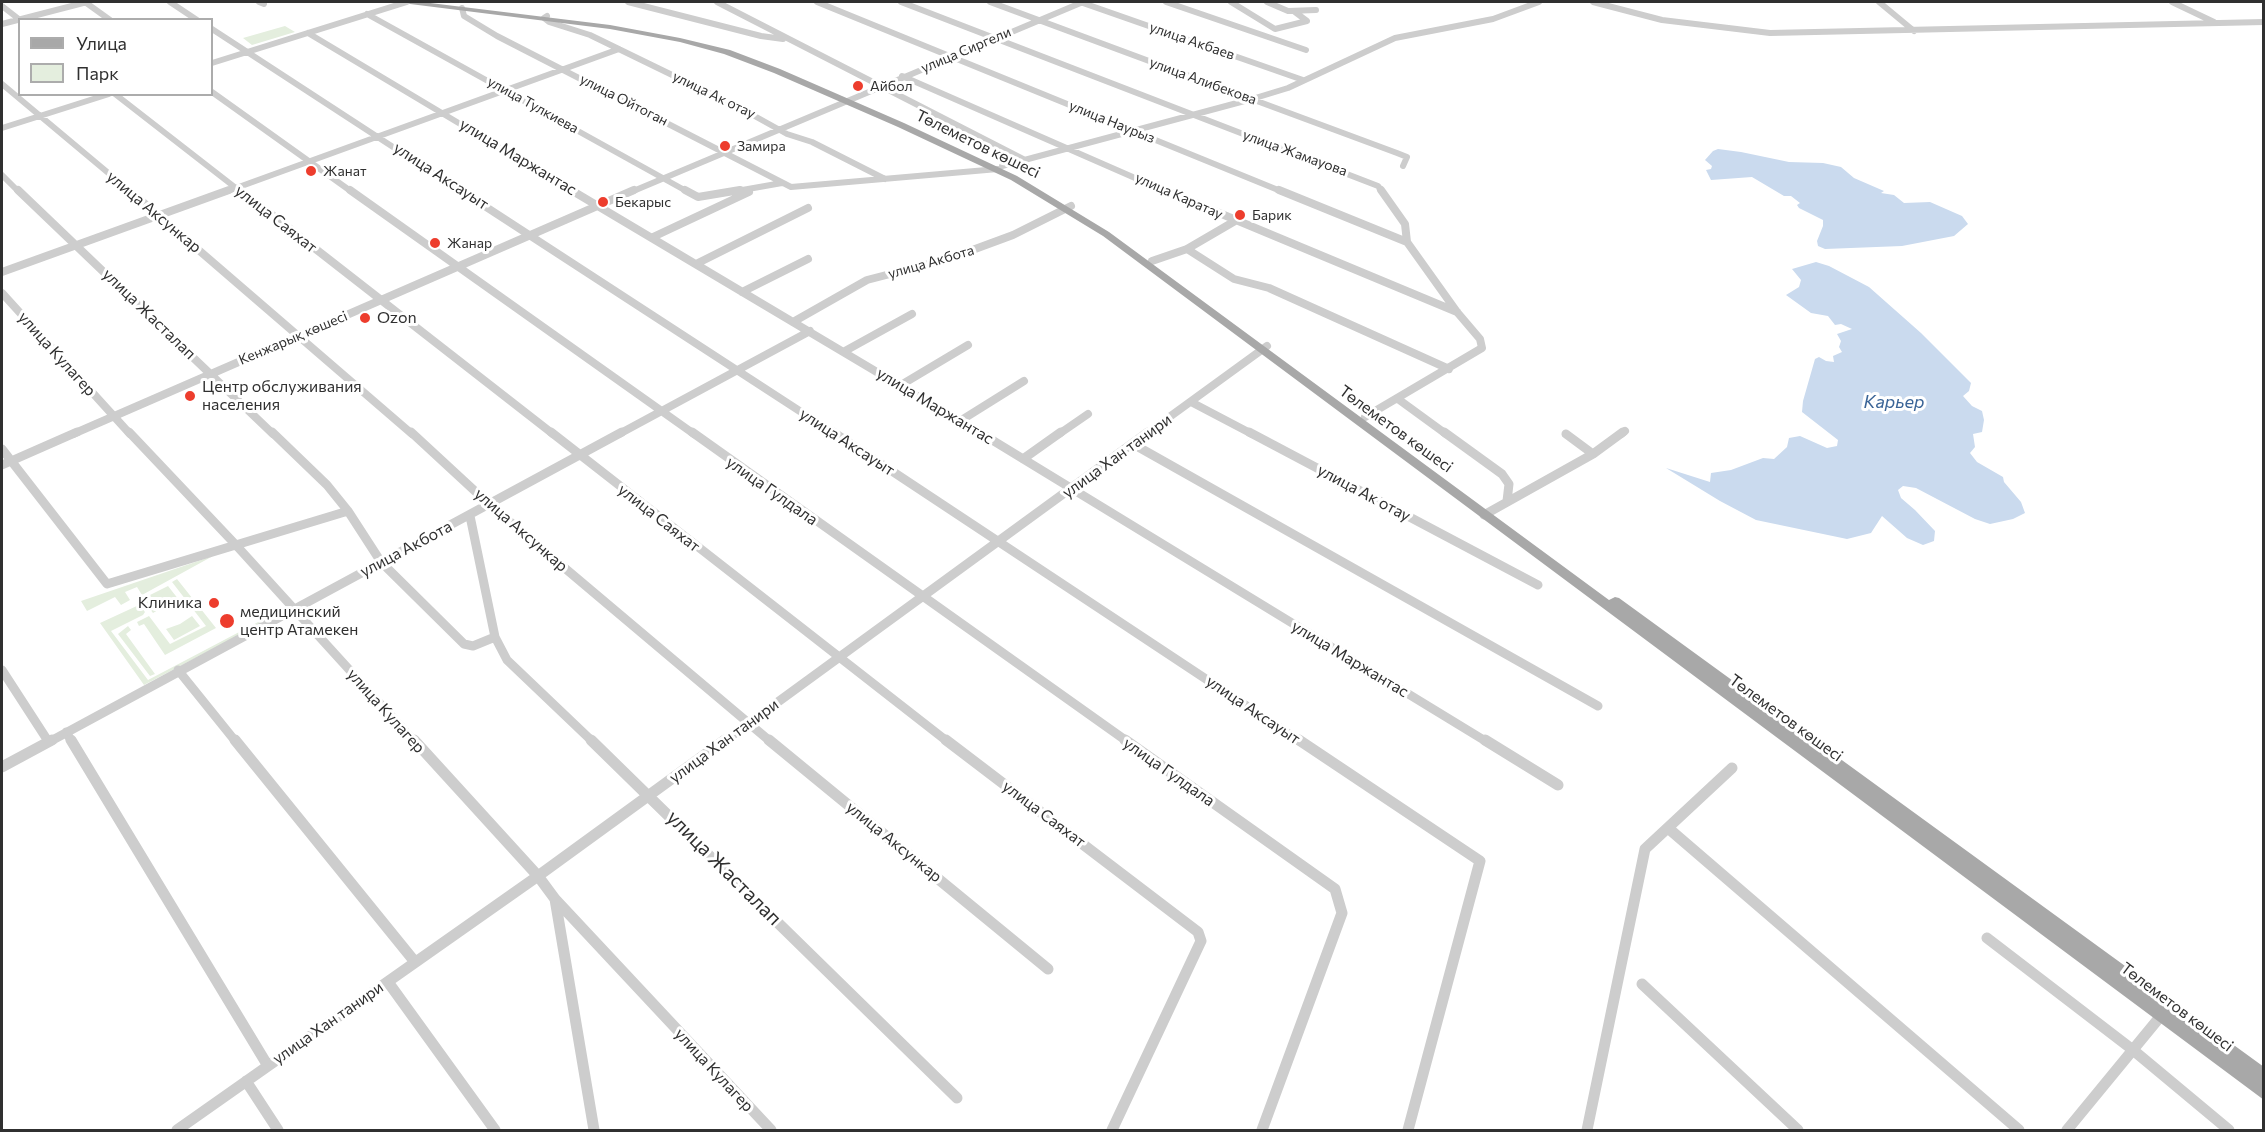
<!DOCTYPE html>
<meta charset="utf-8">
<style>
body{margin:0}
#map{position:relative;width:2265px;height:1132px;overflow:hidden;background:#fff;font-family:Commissioner,sans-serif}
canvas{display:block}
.frame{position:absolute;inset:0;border:3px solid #303030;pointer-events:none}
.legend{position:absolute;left:18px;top:18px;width:195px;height:78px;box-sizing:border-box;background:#fff;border:2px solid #acacac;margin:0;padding:8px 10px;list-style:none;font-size:18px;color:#303030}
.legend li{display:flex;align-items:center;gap:12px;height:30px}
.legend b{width:30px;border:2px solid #acacac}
</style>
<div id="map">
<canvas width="2265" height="1132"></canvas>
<div class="frame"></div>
<ul class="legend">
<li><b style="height:8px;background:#a8a8a8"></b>Улица</li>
<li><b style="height:16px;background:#e4eede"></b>Парк</li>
</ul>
</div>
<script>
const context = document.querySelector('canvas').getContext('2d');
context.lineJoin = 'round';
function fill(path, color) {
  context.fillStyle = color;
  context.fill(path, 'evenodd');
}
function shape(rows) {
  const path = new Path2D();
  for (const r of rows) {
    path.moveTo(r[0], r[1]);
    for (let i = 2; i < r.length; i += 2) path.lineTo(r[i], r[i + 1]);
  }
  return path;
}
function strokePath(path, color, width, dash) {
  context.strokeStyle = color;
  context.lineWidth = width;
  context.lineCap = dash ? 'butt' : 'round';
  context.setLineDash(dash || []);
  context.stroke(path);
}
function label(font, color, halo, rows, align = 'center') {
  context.font = font + ' Commissioner,sans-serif';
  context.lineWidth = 6;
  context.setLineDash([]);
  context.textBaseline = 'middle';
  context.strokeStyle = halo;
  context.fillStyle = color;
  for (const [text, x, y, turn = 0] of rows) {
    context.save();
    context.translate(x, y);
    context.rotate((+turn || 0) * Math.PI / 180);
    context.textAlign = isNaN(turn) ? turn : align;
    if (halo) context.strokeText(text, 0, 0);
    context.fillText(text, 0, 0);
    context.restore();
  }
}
const green = shape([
 [285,26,295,32,252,45,243,38],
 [213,556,142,595,137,587,125,592,130,600,121,605,115,597,87,611,81,601],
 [177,579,216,628,165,655,144,624,139,626,137,622,149,616,170,644,206,626,172,582],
 [168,586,179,600,167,605,166,603,162,605,163,607,153,613,142,599],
 [139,605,145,612,143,615,111,631,148,680,262,620,264,622,144,685,100,623],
 [192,616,200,626,174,640,166,629,180,624],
 [128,626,131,630,126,634,155,674,150,676,118,634]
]);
const water = shape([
 [1718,149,1741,152,1789,162,1823,163,1841,167,1854,178,1884,191,1881,193,1894,195,1904,203,1930,202,1962,216,1968,224,1954,236,1902,246,1825,249,1818,246,1817,241,1823,226,1823,220,1799,208,1797,205,1800,203,1791,196,1784,196,1752,177,1711,180,1706,170,1711,169,1712,166,1705,160,1713,151],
 [1816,262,1829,266,1869,287,1921,333,1971,383,1969,391,1963,396,1972,406,1982,411,1984,420,1982,432,1973,434,1975,447,1970,453,1977,462,2003,477,2004,482,2021,502,2025,513,2013,519,1990,524,1975,519,1916,488,1903,486,1898,490,1901,498,1915,510,1935,531,1934,541,1923,545,1907,538,1882,516,1871,533,1847,539,1756,520,1720,501,1666,468,1710,482,1711,473,1731,470,1763,458,1774,459,1787,447,1789,438,1800,436,1827,448,1837,446,1838,440,1802,412,1803,401,1815,359,1819,357,1826,361,1834,362,1833,356,1842,352,1839,347,1841,341,1837,334,1852,329,1841,324,1835,325,1828,316,1811,313,1786,295,1799,287,1801,280,1792,269]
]);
const minorFar3 = shape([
 [85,2,110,20],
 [170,2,197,20],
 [259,2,264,4],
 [628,2,761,36,783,39],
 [717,2,1025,160],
 [817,2,1283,192],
 [901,2,1378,186,1382,192],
 [990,2,1397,153,1407,157,1403,166],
 [1080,2,1303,80],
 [1166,2,1306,50],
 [1231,2,1275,29,1307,21,1295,12],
 [1267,2,1288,11,1316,10],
 [1593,2,1662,20,1770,33,2264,22],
 [1879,2,1914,31],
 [2172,2,2214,22],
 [2,6,20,20],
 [462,8,464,16,497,36,791,187,998,169],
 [367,14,688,192],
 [547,16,544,18,549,22,590,35,742,109,787,134,812,142,885,179],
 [2,24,87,2],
 [212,29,462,192],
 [308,33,574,192],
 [212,63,407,2],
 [902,76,1167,192],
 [2,84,131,192],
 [212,92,352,192],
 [115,94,241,192],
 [2,128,109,94],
 [1002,166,1252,99,1288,88,1395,38,1493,19,1539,2],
 [2,175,19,192],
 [225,192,619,49],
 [631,192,1083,2],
 [731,192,782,183]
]);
const minorFar2 = shape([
 [18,190,273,434],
 [129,190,412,434],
 [240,190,553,434],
 [350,190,694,434],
 [460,190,835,434],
 [571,190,981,434],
 [685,190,698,197,740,190],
 [1164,190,1457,312],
 [1279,190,1407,242],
 [653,237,749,192],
 [1187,249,1234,279,1269,288,1449,369],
 [1152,261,1187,249,1235,221],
 [696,264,808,208],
 [2,272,229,190],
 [742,292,808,259],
 [2,293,130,434],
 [793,322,867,280,948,259,1013,235,1071,206],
 [845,351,912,314],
 [901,385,968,345],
 [1398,399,1446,434],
 [1191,402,1252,434],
 [1365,417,1482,348,1480,339,1457,312,1407,242,1405,224,1381,190],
 [960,421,1024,381],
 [73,434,634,190],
 [619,434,810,331],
 [1059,434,1088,414],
 [1146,434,1267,346],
 [1621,434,1625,431]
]);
const minorFar1 = shape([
 [129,432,235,544,415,742],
 [272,432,327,485,348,511,381,562,464,644,473,646,495,637],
 [411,432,490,505,771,742],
 [551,432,948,742],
 [692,432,1128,742],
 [833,432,1301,742],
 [979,432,1487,742],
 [1249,432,1538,585],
 [1444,432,1502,474,1509,484,1507,501],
 [1566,434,1593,454],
 [1133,444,1598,706],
 [2,449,107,584,348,511],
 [1023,459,1061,432],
 [2,465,77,432],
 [1484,515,1593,454,1623,432],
 [470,516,495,637,507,660,593,742],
 [2,670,48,741],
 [178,670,236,742],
 [66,732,72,742],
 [49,742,622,432],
 [723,742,1148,432]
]);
const minor = shape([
 [71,740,268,1066],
 [235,740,415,962],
 [414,740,538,876,555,899,771,1130],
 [591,740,957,1098],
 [769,740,1048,969],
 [946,740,1198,932,1201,941,1112,1130],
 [1125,740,1335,889,1342,913,1262,1130],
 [1299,740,1480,861,1408,1130],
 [1485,740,1558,785],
 [2,767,52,740],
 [1668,828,2019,1130],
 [555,899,594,1130],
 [1987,938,2133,1050,2229,1130],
 [388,982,495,1130],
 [1642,984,1798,1130],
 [246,1081,278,1130],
 [177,1130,538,876,725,740],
 [1587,1130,1645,849,1732,768],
 [2067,1130,2164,1012]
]);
const major = shape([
 [407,2,422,2,610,25,680,38,730,50,780,69,904,123,1017,176,1109,232,1609,600,1615,597,1619,598,2264,1067,2264,1100,1103,236,1011,180,898,127,774,73,724,54,680,42,610,29,410,4,407,2]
]);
const markers = [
 [858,86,6,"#ed3d2d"],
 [725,146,6,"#ed3d2d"],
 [311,171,6,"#ed3d2d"],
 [603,202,6,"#ed3d2d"],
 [1240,215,6,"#ed3d2d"],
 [435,243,6,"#ed3d2d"],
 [365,318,6,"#ed3d2d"],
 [190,396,6,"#ed3d2d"],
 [214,603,6,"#ed3d2d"],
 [227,621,8,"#ed3d2d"]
];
const farStreetnames = [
 ["улица Акбаев",1192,41,19],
 ["улица Сиргели",966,50,-23],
 ["улица Алибекова",1203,81,20],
 ["улица Ак отау",714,95,26],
 ["улица Ойтоган",624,100,27],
 ["улица Тулкиева",533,105,29],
 ["улица Наурыз",1112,122,22],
 ["улица Жамауова",1295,153,20],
 ["улица Каратау",1179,196,24],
 ["улица Акбота",931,262,-16],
 ["Кенжарық көшесі",293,338,-23]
];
const farPoinames = [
 ["Айбол",870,86],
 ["Замира",737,146],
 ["Жанат",323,171],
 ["Бекарыс",615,202],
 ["Барик",1252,215],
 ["Жанар",447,243]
];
const streetNames = [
 ["Төлеметов көшесі",978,144,26],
 ["улица Маржантас",518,157,31],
 ["улица Аксауыт",441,176,33],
 ["улица Аксункар",154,212,40],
 ["улица Саяхат",276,219,38],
 ["улица Жасталап",149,314,44],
 ["улица Кулагер",57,354,48],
 ["улица Маржантас",935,406,31],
 ["Төлеметов көшесі",1396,429,36],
 ["улица Аксауыт",847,442,33],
 ["улица Хан танири",1117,456,-36],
 ["улица Гулдала",772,491,35],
 ["улица Ак отау",1364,493,28],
 ["улица Саяхат",659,518,38],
 ["улица Аксункар",521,530,41],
 ["улица Акбота",406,549,-28],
 ["улица Маржантас",1350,659,31],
 ["улица Аксауыт",1253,710,34],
 ["улица Кулагер",386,711,48],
 ["Төлеметов көшесі",1786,718,36],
 ["улица Хан танири",724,741,-36],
 ["улица Гулдала",1169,772,35],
 ["улица Саяхат",1044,814,37],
 ["улица Аксункар",894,842,39],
 ["Төлеметов көшесі",2177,1007,37],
 ["улица Хан танири",328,1023,-35],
 ["улица Кулагер",714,1070,47]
];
const poiNames = [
 ["Ozon",377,318],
 ["Центр обслуживания",202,387],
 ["населения",202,405],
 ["Клиника",202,603,"right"],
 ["медицинский",240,612],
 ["центр Атамекен",240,630]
];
const waterNames = [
 ["Карьер",1894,402]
];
const nearStreetnames = [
 ["улица Жасталап",724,868,45]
];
fill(green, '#e4eede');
fill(water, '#cadaee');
strokePath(minorFar3, '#cdcdcd', 6);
strokePath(minorFar2, '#cdcdcd', 8);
strokePath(minorFar1, '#cdcdcd', 9);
strokePath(minor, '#cdcdcd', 11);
fill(major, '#a8a8a8');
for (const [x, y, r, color] of markers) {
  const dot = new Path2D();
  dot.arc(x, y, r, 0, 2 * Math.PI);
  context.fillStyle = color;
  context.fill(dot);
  strokePath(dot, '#fff', 2);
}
label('14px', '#303030', '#fff', farStreetnames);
label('14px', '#303030', '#fff', farPoinames, 'left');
label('16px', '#303030', '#fff', streetNames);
label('16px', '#303030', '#fff', poiNames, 'left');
label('italic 18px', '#3a6497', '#fff', waterNames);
label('20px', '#303030', '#fff', nearStreetnames);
</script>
